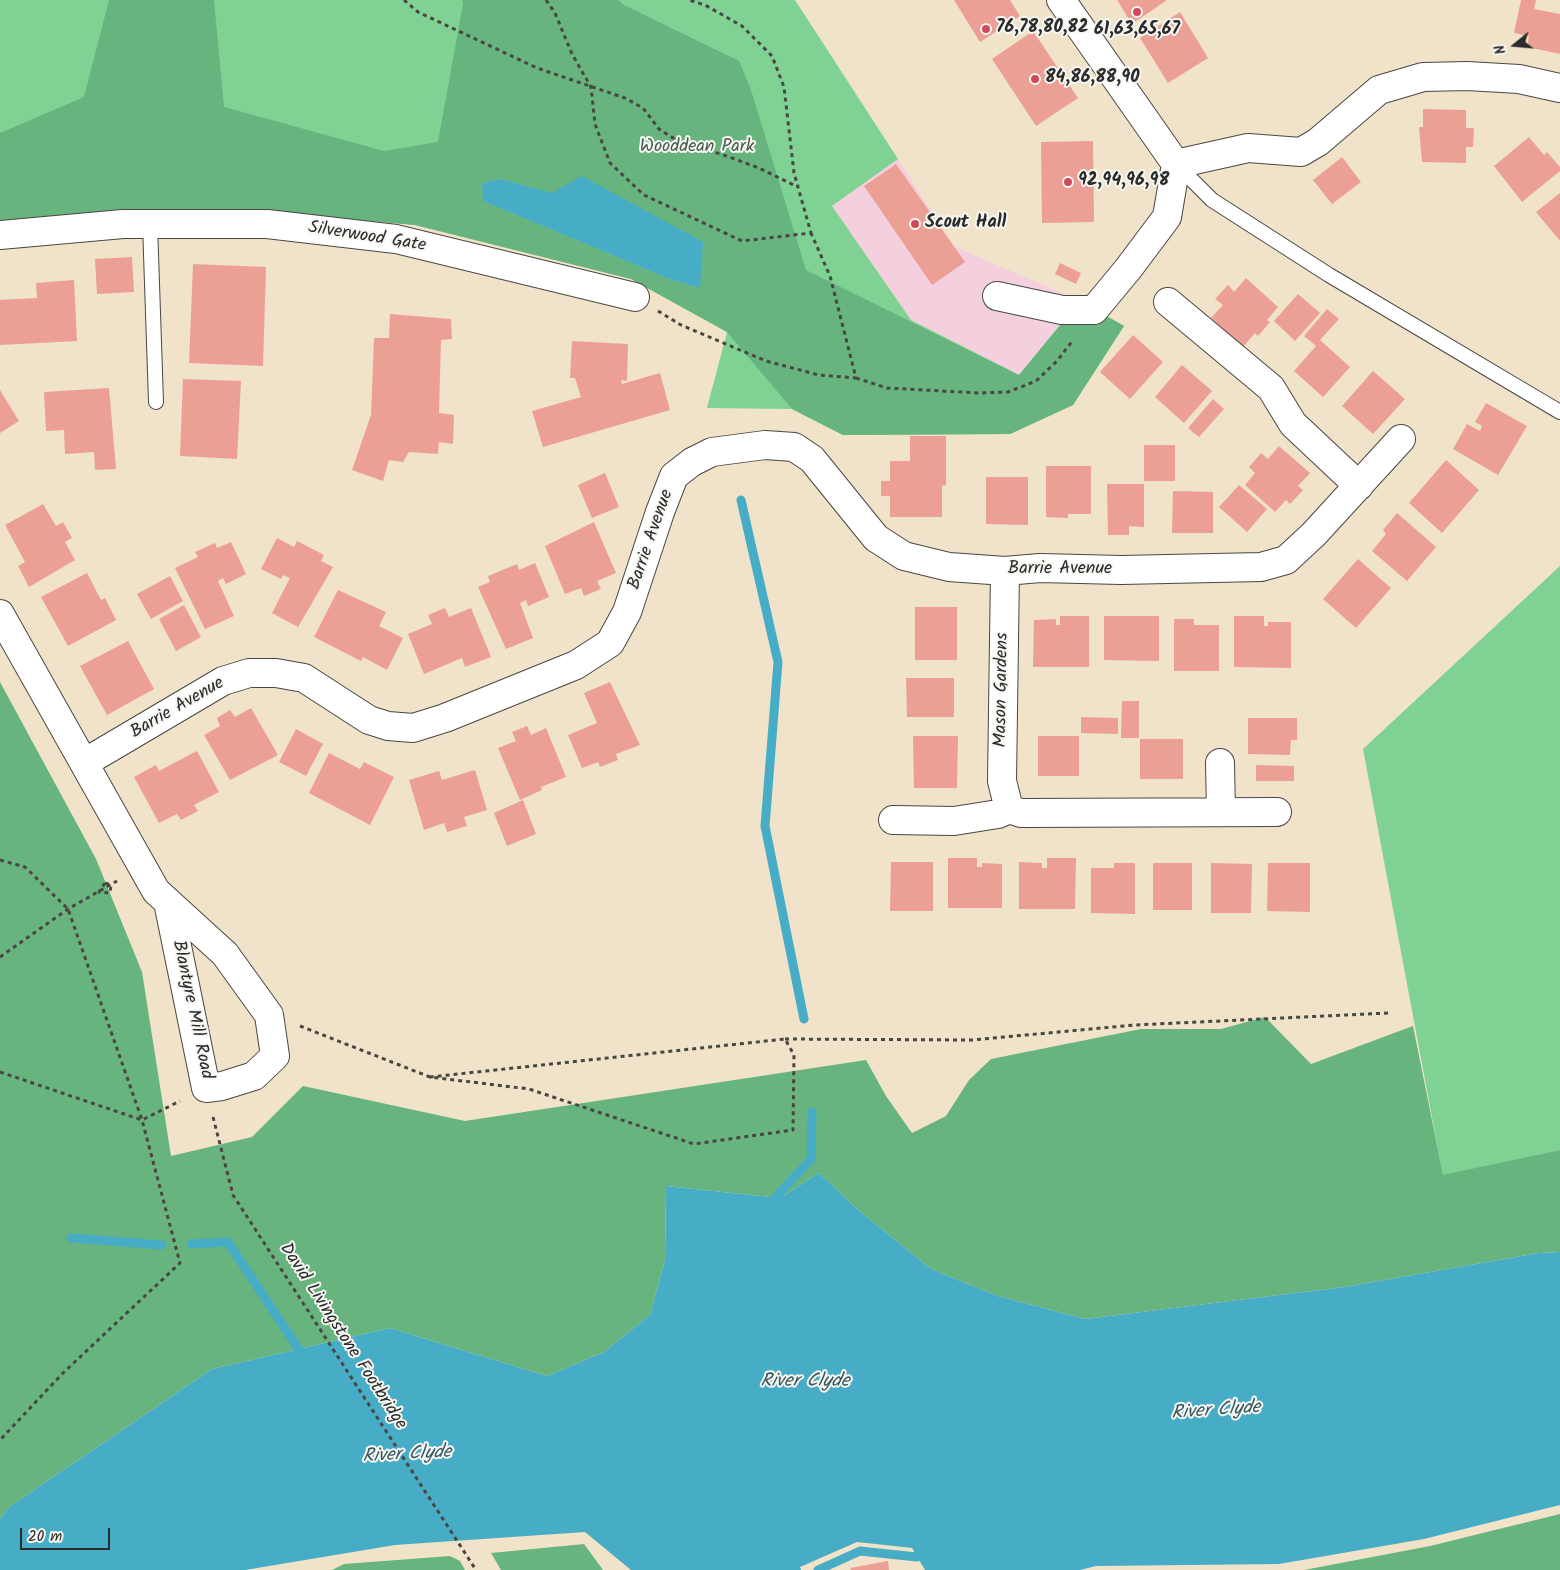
<!DOCTYPE html>
<style>
body{margin:0}
#map{position:relative;width:1560px;height:1570px;overflow:hidden;background:#f0e3c9;font-family:Kalam,sans-serif}
canvas{display:block}
.north{position:absolute;left:1490px;top:20px;width:50px;height:50px;-webkit-text-stroke:4px #f6f6f2;paint-order:stroke;rotate:253deg;font-size:14px;font-weight:700;line-height:20px;text-align:center;color:#2b2b2b}
.north::after{content:'';display:block;margin:auto;width:18px;height:22px;background:#2b2b2b;clip-path:polygon(50% 0,100% 100%,50% 72%,0 100%)}
.scale{position:absolute;left:20px;top:1528px;width:90px;height:22px;box-sizing:border-box;border:2px solid #2b2b2b;border-top:0;padding-left:6px;font-size:15px;line-height:18px;white-space:nowrap;color:#2b2b2b;-webkit-text-stroke:4px #f6f6f2;paint-order:stroke}
</style>
<div id="map">
<canvas width="1560" height="1570"></canvas>
<div class="north">N</div>
<div class="scale">20 m</div>
</div>
<script>
const context = document.querySelector('canvas').getContext('2d');
context.lineJoin = 'round';
function fill(path, color) {
  context.fillStyle = color;
  context.fill(path, 'evenodd');
}
function shape(rows) {
  const path = new Path2D();
  for (const r of rows) {
    path.moveTo(r[0], r[1]);
    for (let i = 2; i < r.length; i += 2) path.lineTo(r[i], r[i + 1]);
  }
  return path;
}
function strokePath(path, color, width, dash) {
  context.strokeStyle = color;
  context.lineWidth = width;
  context.lineCap = dash ? 'butt' : 'round';
  context.setLineDash(dash || []);
  context.stroke(path);
}
function label(font, color, halo, rows, align = 'center') {
  context.font = font + ' Kalam,sans-serif';
  context.lineWidth = 4;
  context.setLineDash([]);
  context.textBaseline = 'middle';
  context.strokeStyle = halo;
  context.fillStyle = color;
  for (const [text, x, y, turn = 0] of rows) {
    context.save();
    context.translate(x, y);
    context.rotate((+turn || 0) * Math.PI / 180);
    context.textAlign = isNaN(turn) ? turn : align;
    if (halo) context.strokeText(text, 0, 0);
    context.fillText(text, 0, 0);
    context.restore();
  }
}
const built = shape([
 [898,159,953,246,1080,301,1019,375,911,320,832,206]
]);
const green = shape([
 [0,0,795,0,898,159,832,206,911,320,1019,375,1080,301,1124,326,1073,405,1010,434,843,435,792,409,707,408,727,332,631,279,415,225,257,211,0,221],
 [1560,566,1560,1150,1443,1176,1363,749]
]);
const forest = shape([
 [109,0,214,0,224,107,384,151,438,142,463,4,462,0,618,0,624,5,739,61,751,90,806,270,1019,375,1080,301,1124,326,1073,405,1010,434,843,435,792,409,727,332,631,279,415,225,257,211,0,221,0,133,84,97],
 [501,179,552,193,700,288,672,280,483,201,482,183],
 [0,682,96,859,142,972,171,1156,252,1137,303,1086,465,1121,866,1060,886,1096,912,1133,946,1116,969,1080,991,1059,1141,1029,1221,1029,1265,1017,1311,1064,1413,1026,1443,1175,1560,1150,1560,1252,1539,1253,1344,1287,1085,1319,998,1296,931,1269,857,1209,819,1173,780,1198,666,1186,665,1260,650,1315,604,1352,547,1376,390,1328,212,1369,9,1507,0,1519],
 [1560,1514,1560,1570,1304,1570,1430,1546],
 [584,1544,603,1570,501,1570,491,1553],
 [450,1556,460,1561,465,1570,332,1570,344,1564]
]);
const water = shape([
 [582,176,703,242,700,288,672,280,483,201,482,183,501,179,552,193],
 [819,1173,857,1209,931,1269,998,1296,1085,1319,1344,1287,1539,1253,1560,1252,1560,1505,1424,1539,1279,1564,1096,1566,1080,1570,925,1570,912,1548,857,1542,800,1567,801,1570,631,1570,585,1532,395,1545,245,1570,0,1570,0,1519,9,1507,212,1369,390,1328,547,1376,604,1352,650,1315,665,1260,666,1186,780,1198]
]);
const stream = shape([
 [741,500,778,662,765,826,804,1019],
 [771,1208,772,1201,811,1159,812,1112],
 [71,1238,162,1245],
 [191,1244,228,1242,305,1359],
 [818,1570,860,1551,917,1557]
]);
const building = shape([
 [954,0,1010,0,1020,16,980,42],
 [1117,0,1167,0,1132,24],
 [1521,0,1536,0,1534,9,1560,14,1560,54,1527,47,1529,36,1514,33],
 [1180,12,1208,58,1168,83,1140,38],
 [1033,31,1078,98,1036,126,992,59],
 [1423,109,1466,110,1466,128,1474,128,1473,147,1466,147,1466,163,1422,162,1419,127,1423,127],
 [1529,137,1544,155,1547,152,1560,167,1560,171,1522,202,1494,166],
 [1093,141,1094,222,1042,223,1041,142],
 [1342,157,1361,182,1332,204,1313,180],
 [896,164,965,262,932,285,864,186],
 [1560,193,1560,241,1536,212],
 [132,257,134,292,97,294,95,259],
 [1060,263,1081,273,1076,284,1055,274],
 [193,264,266,267,263,366,189,363],
 [1246,278,1278,307,1267,320,1270,322,1258,336,1255,333,1243,347,1211,318,1223,305,1215,299,1228,285,1234,292],
 [74,280,77,341,0,345,0,300,37,298,36,283],
 [1298,294,1320,313,1295,341,1274,321],
 [1327,309,1339,319,1320,340,1350,367,1323,397,1294,371,1316,346,1304,336],
 [390,314,451,319,452,339,441,340,439,413,454,415,453,444,439,442,438,454,409,452,403,462,389,460,383,481,352,470,371,415,374,338,389,338],
 [1133,335,1163,362,1130,399,1100,372],
 [572,341,628,344,627,381,621,380,622,384,660,373,670,410,543,447,532,411,581,397,575,378,570,378],
 [1182,365,1212,391,1184,423,1155,397],
 [1373,371,1405,399,1373,434,1342,406],
 [183,379,241,381,237,459,180,456],
 [109,388,116,469,95,470,94,452,65,454,64,430,46,431,44,392],
 [0,390,19,421,0,433],
 [1213,399,1224,409,1199,437,1188,428],
 [1486,403,1527,426,1498,475,1453,449,1467,424,1480,431,1482,426,1475,422],
 [910,436,946,436,946,485,942,486,942,517,890,517,890,496,881,496,881,481,890,481,890,461,910,461],
 [1144,445,1175,445,1175,481,1144,481],
 [1279,446,1310,473,1298,486,1303,490,1290,504,1286,500,1275,512,1245,485,1255,473,1249,467,1261,453,1268,459],
 [1446,460,1479,490,1442,533,1409,503],
 [1046,466,1091,466,1091,514,1068,514,1068,518,1046,517],
 [605,473,619,507,592,518,578,485],
 [986,477,1028,477,1028,525,986,524],
 [1107,484,1144,484,1144,527,1129,526,1129,535,1108,535],
 [1239,485,1267,509,1247,532,1219,507],
 [1173,491,1213,492,1213,533,1172,533],
 [43,504,56,526,63,522,72,538,65,542,75,560,29,587,18,566,25,562,5,525],
 [1397,513,1436,547,1407,581,1372,551,1386,534,1383,530],
 [594,522,616,573,597,581,601,589,584,596,581,588,565,594,545,546],
 [277,538,294,547,297,541,324,555,321,561,333,567,298,627,272,613,290,578,283,575,281,579,261,569],
 [231,542,246,574,226,584,223,578,218,581,234,616,205,629,175,568,198,557,195,552,215,543,217,548],
 [1358,559,1391,588,1356,628,1323,599],
 [535,563,549,597,528,606,526,600,520,603,533,638,506,649,478,587,490,582,488,576,517,564,519,570],
 [87,573,101,600,105,598,116,620,68,646,41,597],
 [170,576,183,601,151,619,137,594],
 [338,590,386,612,379,626,403,638,387,670,363,657,361,661,314,637],
 [184,605,201,637,176,651,159,619],
 [915,607,957,607,957,660,915,660],
 [445,608,449,617,471,608,491,657,465,667,462,658,424,674,408,634,432,624,428,615],
 [1060,616,1089,616,1089,667,1033,667,1034,620,1056,619,1056,625,1060,625],
 [1104,616,1159,616,1159,661,1104,660],
 [1234,616,1264,616,1264,626,1268,626,1268,622,1291,622,1291,668,1234,667],
 [1174,619,1194,619,1194,625,1219,625,1219,671,1174,671],
 [128,641,154,689,107,715,80,666],
 [906,678,954,678,954,717,907,717],
 [610,682,640,745,616,754,618,760,600,767,598,762,582,768,568,735,597,723,584,693],
 [1122,701,1139,701,1139,738,1121,738],
 [251,708,278,755,230,780,204,735,220,726,217,718,230,710,235,717],
 [1081,717,1118,718,1118,734,1081,733],
 [1248,718,1297,718,1297,740,1291,740,1290,755,1248,754],
 [527,726,531,735,546,728,566,777,541,787,542,790,520,800,498,748,516,741,512,732],
 [296,729,323,744,306,776,279,762],
 [913,736,958,736,957,788,914,788],
 [1038,736,1079,736,1079,776,1038,776],
 [1140,739,1183,739,1183,779,1140,779],
 [197,751,219,792,194,805,198,811,181,820,177,814,159,823,134,777,156,765,159,771],
 [329,753,360,769,364,762,394,777,370,825,309,793],
 [1256,765,1294,766,1294,781,1256,781],
 [475,770,487,810,464,817,467,826,447,832,444,823,424,830,409,780,439,771,442,780],
 [523,800,536,834,507,846,494,813],
 [948,858,977,858,977,867,982,867,982,863,1002,864,1002,908,948,908],
 [1047,858,1076,858,1075,909,1019,909,1019,862,1042,863,1042,868,1047,868],
 [891,862,933,862,933,911,890,911],
 [1114,863,1135,863,1135,914,1091,913,1091,868,1114,868],
 [1153,863,1192,863,1192,910,1153,910],
 [1211,863,1252,864,1251,913,1211,913],
 [1268,863,1310,863,1310,912,1267,911],
 [888,1561,889,1570,851,1570,850,1568]
]);
const path = shape([
 [404,0,418,12,537,68,625,98,643,108,659,129,684,145,721,154,759,168,798,187],
 [546,0,555,13,572,54,591,87,595,124,610,163,644,195,742,241,811,233,794,173,784,87,772,56,742,26,705,5,689,0],
 [658,311,681,325,766,361,819,375,856,378,830,276,811,233],
 [856,378,887,388,979,393,1008,392,1036,381,1057,361,1073,340],
 [0,860,25,867,68,909,142,1120,180,1263,63,1373,0,1440],
 [105,883,111,885,110,893,99,892,105,883],
 [0,957,68,909,117,881],
 [300,1026,430,1077,529,1089,694,1144,793,1130,794,1055,785,1039,430,1077],
 [785,1039,972,1040,1134,1025,1389,1013],
 [0,1072,142,1120,180,1101],
 [213,1117,233,1195,476,1570]
]);
const service = shape([
 [1176,164,1212,200,1329,275,1560,412],
 [150,224,156,402]
]);
const minor = shape([
 [1061,0,1176,164],
 [1176,164,1248,148,1301,152,1318,142,1379,90,1423,77,1467,76,1519,79,1560,88],
 [0,235,123,224,267,224,396,239,635,297],
 [997,296,1062,310,1094,310,1128,269,1167,217,1176,164],
 [1168,302,1271,388,1293,424,1359,486],
 [1005,571,1002,781,1009,809,1021,813,1277,812],
 [0,614,156,891,168,902,206,1088,222,1086,254,1076,275,1056,269,1015,225,954,168,902],
 [84,763,223,681,249,673,276,673,304,678,369,720,388,726,413,728,445,718,576,665,610,643,627,612,660,512,674,476,692,462,712,452,765,445,794,447,812,459,876,538,904,556,949,567,1005,571,1040,568,1121,570,1261,567,1286,560,1314,534,1401,439],
 [1220,763,1221,812],
 [893,820,954,821,998,814,1009,809]
]);
const markers = [
 [1137,12,5,"#d1495b"],
 [986,29,5,"#d1495b"],
 [1035,79,5,"#d1495b"],
 [1068,182,5,"#d1495b"],
 [915,224,5,"#d1495b"]
];
const poiNames = [
 ["76,78,80,82",996,29],
 ["61,63,65,67",1137,31,"center"],
 ["84,86,88,90",1045,79],
 ["92,94,96,98",1078,182],
 ["Scout Hall",925,224]
];
const parkNames = [
 ["Wooddean Park",697,148]
];
const streetNames = [
 ["Silverwood Gate",367,238,9],
 ["Barrie Avenue",652,540,-71],
 ["Barrie Avenue",1060,570],
 ["Mason Gardens",1003,690,-89],
 ["Barrie Avenue",178,709,-30],
 ["Blantyre Mill Road",191,1010,78],
 ["David Livingstone Footbridge",342,1337,57]
];
const waterNames = [
 ["River Clyde",805,1383],
 ["River Clyde",1216,1412,-4],
 ["River Clyde",407,1456,-3]
];
fill(built, '#f4cfdd');
fill(green, '#7fd294');
fill(forest, '#67b47e');
fill(water, '#47adc6');
strokePath(stream, '#47adc6', 9);
fill(building, '#eca095');
strokePath(service, '#494743', 16);
strokePath(minor, '#494743', 30);
strokePath(path, '#494743', 3, [4, 4]);
strokePath(service, '#fff', 14);
strokePath(minor, '#fff', 28);
for (const [x, y, r, color] of markers) {
  const dot = new Path2D();
  dot.arc(x, y, r, 0, 2 * Math.PI);
  context.fillStyle = color;
  context.fill(dot);
  strokePath(dot, '#f6f6f2', 2);
}
label('bold 18px', '#2b2b2b', '#f6f6f2', poiNames, 'left');
label('18px', '#445d4a', '#f6f6f2', parkNames);
label('18px', '#2b2b2b', '#f6f6f2', streetNames);
label('italic 19px', '#355861', '#f6f6f2', waterNames);
</script>
